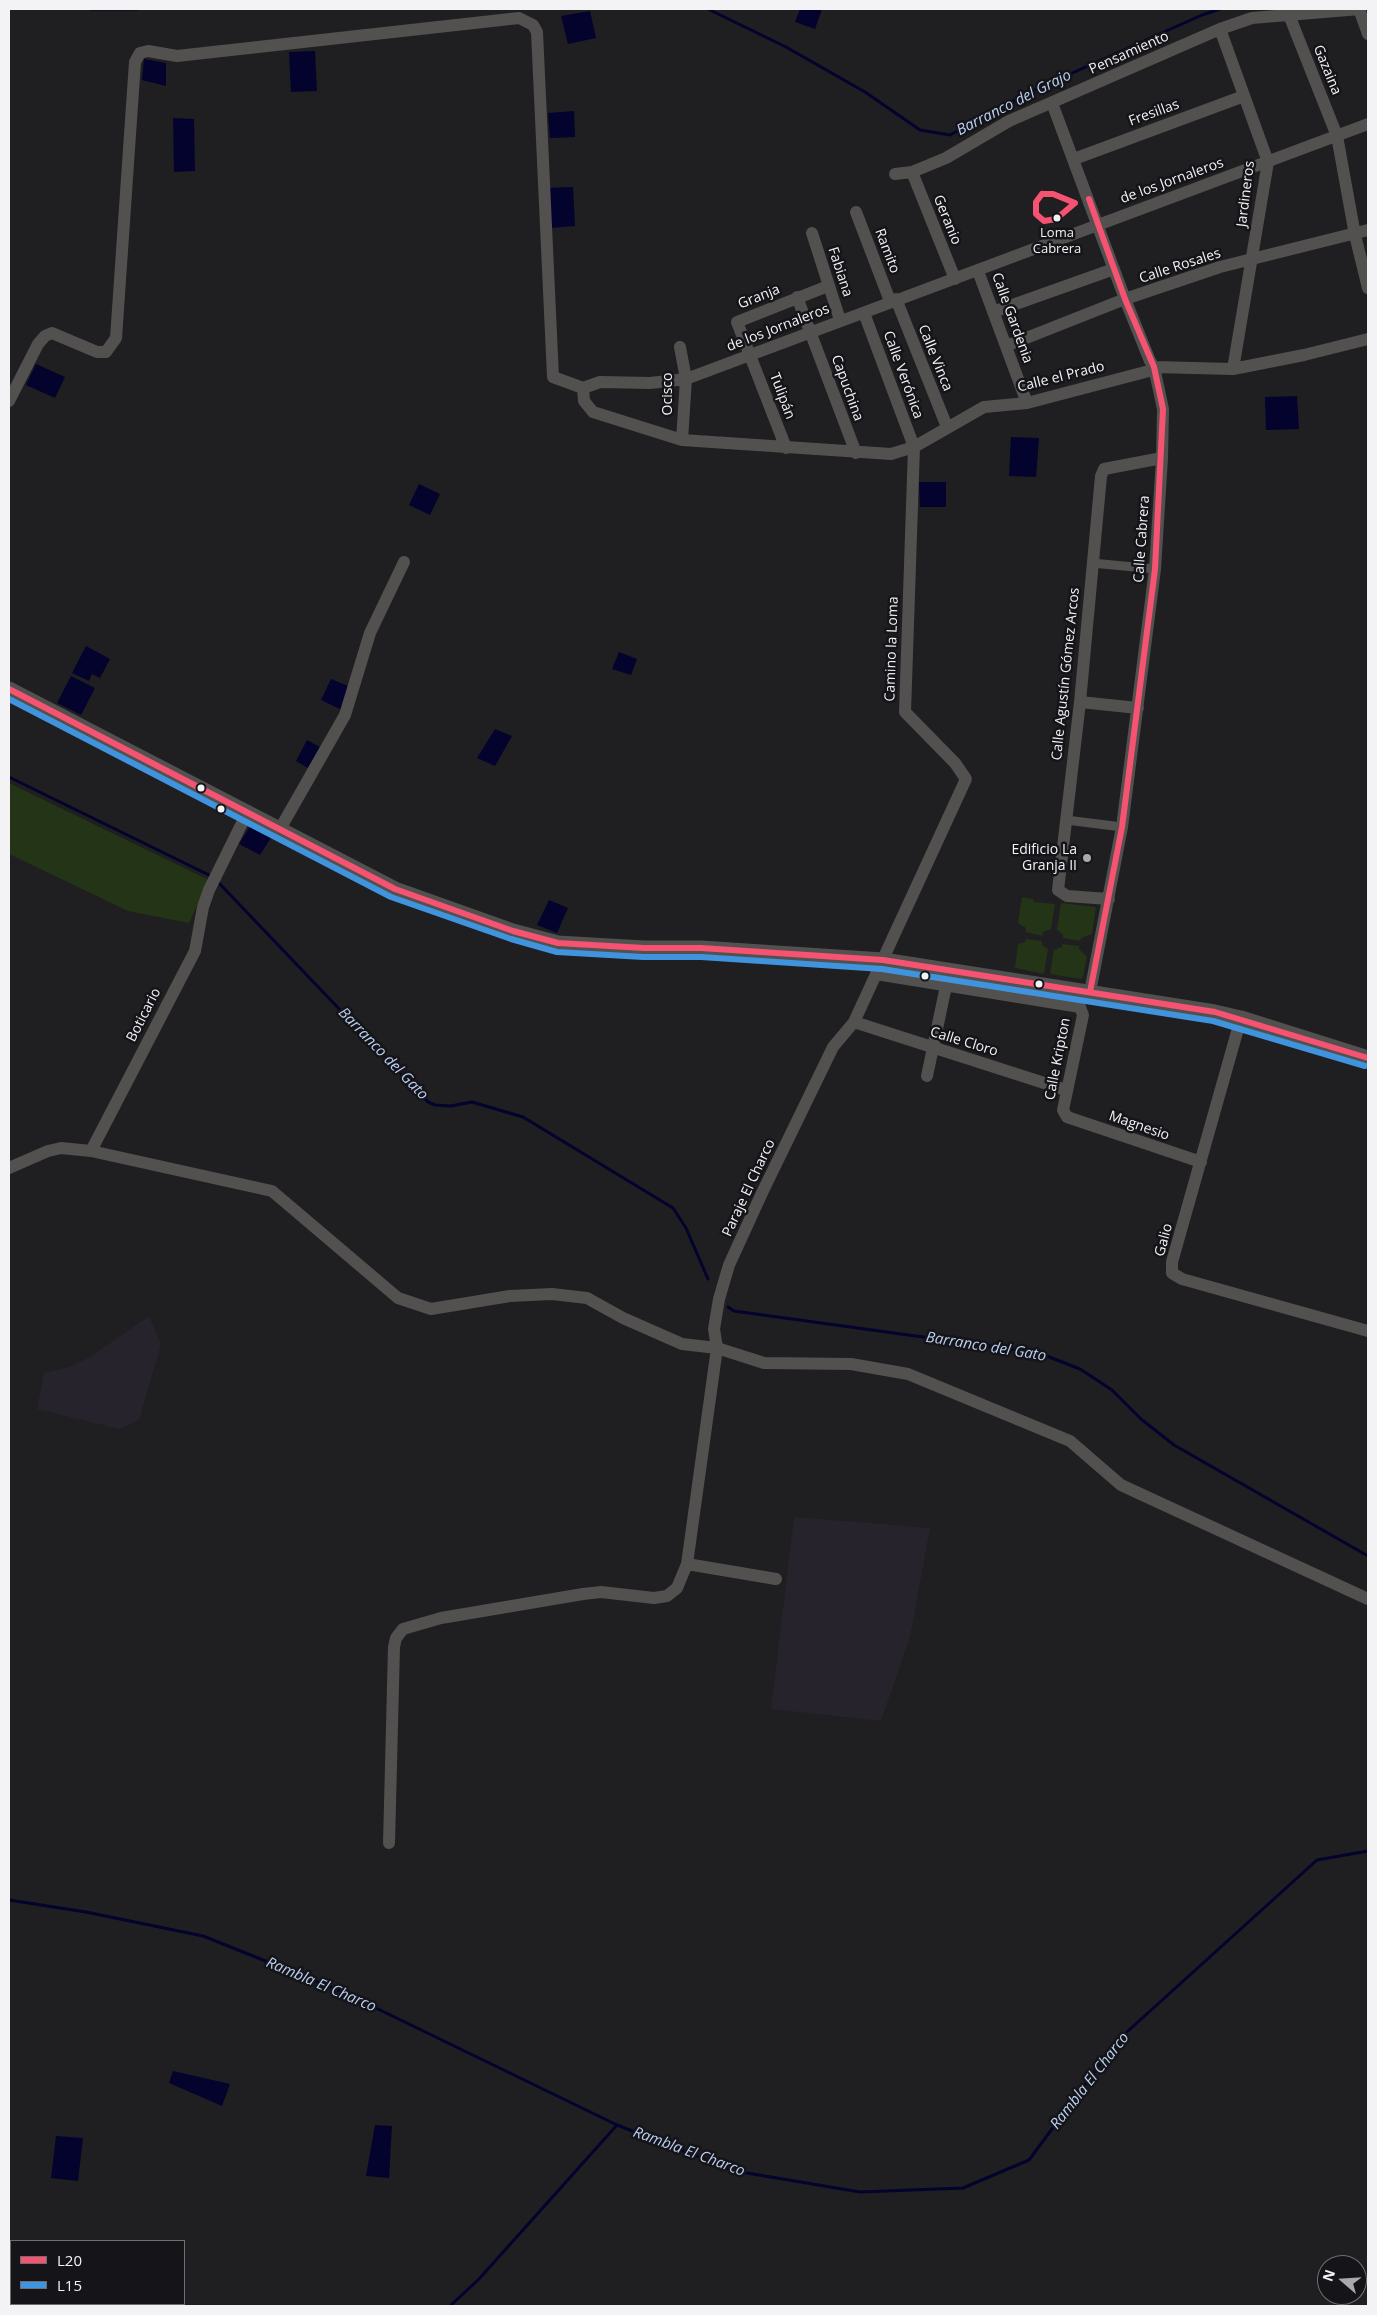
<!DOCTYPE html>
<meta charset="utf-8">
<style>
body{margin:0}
#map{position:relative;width:1377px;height:2315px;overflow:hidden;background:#1f1e20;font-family:"Open Sans",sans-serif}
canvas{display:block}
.frame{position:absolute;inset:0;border:10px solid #f3f2f5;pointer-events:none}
.legend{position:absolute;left:10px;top:2240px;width:175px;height:65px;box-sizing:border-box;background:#151418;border:1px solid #6e6d70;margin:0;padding:6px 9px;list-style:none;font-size:15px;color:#f3f2f5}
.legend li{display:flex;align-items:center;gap:10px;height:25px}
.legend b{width:25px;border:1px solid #6e6d70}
.north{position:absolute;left:1317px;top:2255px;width:50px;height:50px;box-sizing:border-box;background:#151418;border:1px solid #6e6d70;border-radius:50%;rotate:289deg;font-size:14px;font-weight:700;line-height:20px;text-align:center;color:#f3f2f5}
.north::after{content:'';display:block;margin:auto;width:18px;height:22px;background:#a9a8aa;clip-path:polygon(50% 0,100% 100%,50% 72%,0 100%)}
</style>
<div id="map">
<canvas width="1377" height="2315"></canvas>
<div class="frame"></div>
<ul class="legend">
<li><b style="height:6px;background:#f65372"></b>L20</li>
<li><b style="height:6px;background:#4094de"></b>L15</li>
</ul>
<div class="north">N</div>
</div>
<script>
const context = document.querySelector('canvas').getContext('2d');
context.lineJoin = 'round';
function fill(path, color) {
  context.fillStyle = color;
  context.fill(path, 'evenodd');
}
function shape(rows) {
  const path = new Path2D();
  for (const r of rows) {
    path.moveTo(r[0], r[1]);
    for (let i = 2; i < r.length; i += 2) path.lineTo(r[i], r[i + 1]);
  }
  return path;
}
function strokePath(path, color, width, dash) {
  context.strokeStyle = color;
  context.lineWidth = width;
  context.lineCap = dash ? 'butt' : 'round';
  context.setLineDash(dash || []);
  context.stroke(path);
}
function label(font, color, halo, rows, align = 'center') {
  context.font = font + ' "Open Sans",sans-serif';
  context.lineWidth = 5;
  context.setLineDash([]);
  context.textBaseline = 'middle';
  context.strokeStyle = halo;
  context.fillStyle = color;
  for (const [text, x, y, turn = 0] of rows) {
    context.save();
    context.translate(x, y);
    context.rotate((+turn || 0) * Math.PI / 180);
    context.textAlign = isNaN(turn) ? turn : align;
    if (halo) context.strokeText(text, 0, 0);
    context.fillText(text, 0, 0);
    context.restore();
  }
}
const built = shape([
 [149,1316,161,1345,139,1420,119,1429,37,1409,44,1373,73,1366,93,1355],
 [794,1517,930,1528,910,1637,881,1721,771,1709]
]);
const green = shape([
 [9,783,209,880,189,923,128,911,9,854],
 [1022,897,1033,899,1034,902,1055,904,1051,929,1043,932,1042,936,1026,932,1026,928,1018,923],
 [1061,903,1096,907,1092,934,1081,938,1080,941,1063,938,1063,935,1057,930],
 [1026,939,1042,941,1042,945,1048,949,1044,974,1015,968,1018,944,1025,942],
 [1062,944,1079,946,1079,949,1087,957,1083,977,1081,979,1050,974,1054,950,1062,947]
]);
const water = shape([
 [800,9,822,9,815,29,795,22],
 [590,11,596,38,568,44,561,16],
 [315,51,317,91,291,92,289,52],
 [144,59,166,63,166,86,142,80],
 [574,111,575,137,550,138,548,113],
 [173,118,194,119,195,171,174,172],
 [573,187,575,226,549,228,547,188],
 [36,364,65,377,55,398,26,385],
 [1297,396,1299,429,1266,430,1265,397],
 [1011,437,1039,438,1036,477,1009,476],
 [919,482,946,482,946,507,920,507],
 [419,484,440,494,430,515,409,505],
 [86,646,110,659,100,678,92,674,89,681,72,673],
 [619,652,637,659,631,675,612,669],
 [71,676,95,688,81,715,57,703],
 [331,679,348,686,342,710,321,700],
 [495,729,512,736,495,766,477,758],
 [307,740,320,747,308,768,296,761],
 [251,825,272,836,260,855,239,844],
 [549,900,568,908,557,933,537,925],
 [173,2071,230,2084,222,2106,169,2083],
 [375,2125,392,2126,389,2178,366,2176],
 [56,2136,83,2138,78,2181,51,2178]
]);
const stream = shape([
 [91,9,137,9],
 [708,9,786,47,865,92,920,130,950,135,1032,91,1202,15,1220,9],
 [9,777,209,875],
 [218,882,428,1102,435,1105,451,1106,472,1102,523,1117,673,1208,686,1228,708,1279],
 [728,1307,734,1311,1039,1353,1080,1369,1112,1390,1141,1419,1174,1445,1368,1556],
 [9,1900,86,1912,203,1936,343,1992,617,2125,735,2171,860,2192,963,2188,1029,2160,1118,2040,1317,1860,1368,1851],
 [450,2306,479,2279,617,2125]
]);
const pedestrian = shape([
 [1092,563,1155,569],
 [1066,820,1122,827]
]);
const minor = shape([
 [1359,9,1368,34],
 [1289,15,1337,136,1355,235,1368,288],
 [1220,29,1268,162,1233,369],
 [1052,103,1125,299,1150,361,1154,367,1163,409,1162,458,1155,569,1122,827,1090,992],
 [1074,159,1244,96],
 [912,172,955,279],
 [895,174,912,172,946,158,1009,121,1220,29,1252,18,1360,9],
 [856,212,890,301],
 [812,233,840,320],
 [978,271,1027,403],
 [797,297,856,453],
 [896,299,947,427],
 [993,312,1114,269],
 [1006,346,1125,299,1220,267,1368,230],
 [680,347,686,379,682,440],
 [583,388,600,382,650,383,686,379,1368,124],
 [9,401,38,344,45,336,52,333,97,352,106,352,116,338,135,62,140,53,148,51,177,56,519,18,533,25,537,32,553,377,583,388,584,401,593,412,682,440,891,454,914,447,984,407,1027,403,1149,371,1154,367,1233,369,1304,355,1368,339],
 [786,448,737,322,828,286],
 [1080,702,1138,708],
 [280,829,345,715,370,633,404,562],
 [1109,899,1067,896,1058,890,1080,702,1101,476,1104,469,1162,458],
 [876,974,1080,1007,1083,1015,1063,1110,1067,1117,1201,1162],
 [1241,1018,1172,1262,1172,1273,1182,1279,1368,1331],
 [854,1022,1066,1090],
 [927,1076,946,986],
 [91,1151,272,1191,398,1298,431,1309,510,1296,552,1294,587,1298,623,1318,682,1344,717,1348,764,1363,851,1364,908,1374,1070,1441,1121,1485,1368,1599],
 [9,1168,48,1151,61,1148,91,1151,195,951,203,907,209,890,248,811],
 [776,1579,687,1564,717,1348,714,1329,719,1299,729,1265,762,1193,833,1047,854,1022,966,779,955,763,905,712,914,447,864,313],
 [389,1843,394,1647,396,1638,403,1629,441,1618,583,1594,601,1592,654,1598,667,1596,677,1588,687,1564]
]);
const tertiary = shape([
 [9,689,395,889,513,931,558,943,644,948,701,948,883,960,1215,1012,1241,1018,1368,1058]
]);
const bus1 = shape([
 [1042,194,1053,194,1075,203,1056,219,1044,221,1036,214,1036,202,1042,194],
 [1089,199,1125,299,1154,367,1163,409,1155,569,1122,827,1090,992],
 [9,689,395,889,513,931,558,943,644,948,701,948,883,960,1215,1012,1368,1058]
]);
const bus2 = shape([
 [9,699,391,897,511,939,557,952,643,957,701,957,882,969,1213,1021,1365,1066]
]);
const markers = [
 [1057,218,4.5,"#f3f2f5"],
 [201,788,4.5,"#f3f2f5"],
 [221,809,4.5,"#f3f2f5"],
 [1087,858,5,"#a9a8aa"],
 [925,976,4.5,"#f3f2f5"],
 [1039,984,4.5,"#f3f2f5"]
];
const busNames = [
 ["Loma",1057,233],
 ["Cabrera",1057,249]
];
const streetNames = [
 ["Pensamiento",1129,53,-24],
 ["Gazaina",1327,70,68],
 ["Fresillas",1154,113,-20],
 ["de los Jornaleros",1172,181,-20],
 ["Jardineros",1246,194,-83],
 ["Geranio",947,220,68],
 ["Ramito",887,251,69],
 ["Calle Rosales",1180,266,-18],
 ["Fabiana",840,272,72],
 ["Granja",759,297,-22],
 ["Calle Gardenia",1012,318,70],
 ["de los Jornaleros",778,328,-21],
 ["Calle Vinca",935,358,68],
 ["Calle Verónica",903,375,70],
 ["Calle el Prado",1061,377,-14],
 ["Capuchina",847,388,70],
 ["Ocisco",668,394,-90],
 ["Tulipán",782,396,69],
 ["Calle Cabrera",1142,539,-86],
 ["Camino la Loma",892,649,-88],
 ["Calle Agustín Gómez Arcos",1066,674,-84],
 ["Boticario",144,1015,-63],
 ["Calle Cloro",964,1042,17],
 ["Calle Kripton",1058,1059,-79],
 ["Magnesio",1139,1126,19],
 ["Paraje El Charco",749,1188,-65],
 ["Galio",1164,1240,-75]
];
const poiNames = [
 ["Edificio La",1077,850],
 ["Granja II",1077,866]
];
const waterNames = [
 ["Barranco del Grajo",1014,103,-27],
 ["Barranco del Gato",383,1054,46],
 ["Barranco del Gato",986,1347,9],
 ["Rambla El Charco",321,1985,23],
 ["Rambla El Charco",1090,2081,-52],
 ["Rambla El Charco",689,2152,20]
];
fill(built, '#27232c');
fill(green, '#233516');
fill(water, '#03032e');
strokePath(stream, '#03032e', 3);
strokePath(pedestrian, '#525150', 9);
strokePath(minor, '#525150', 12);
strokePath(tertiary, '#525150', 15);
strokePath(bus1, '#f65372', 6);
strokePath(bus2, '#4094de', 6);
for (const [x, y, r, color] of markers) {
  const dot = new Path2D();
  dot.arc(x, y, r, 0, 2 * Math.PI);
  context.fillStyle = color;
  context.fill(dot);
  strokePath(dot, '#151418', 2);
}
label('13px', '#f3f2f5', '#151418', busNames);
label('14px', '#f3f2f5', '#151418', streetNames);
label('14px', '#f3f2f5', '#151418', poiNames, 'right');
label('italic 15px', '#bbd1f3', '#151418', waterNames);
</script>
